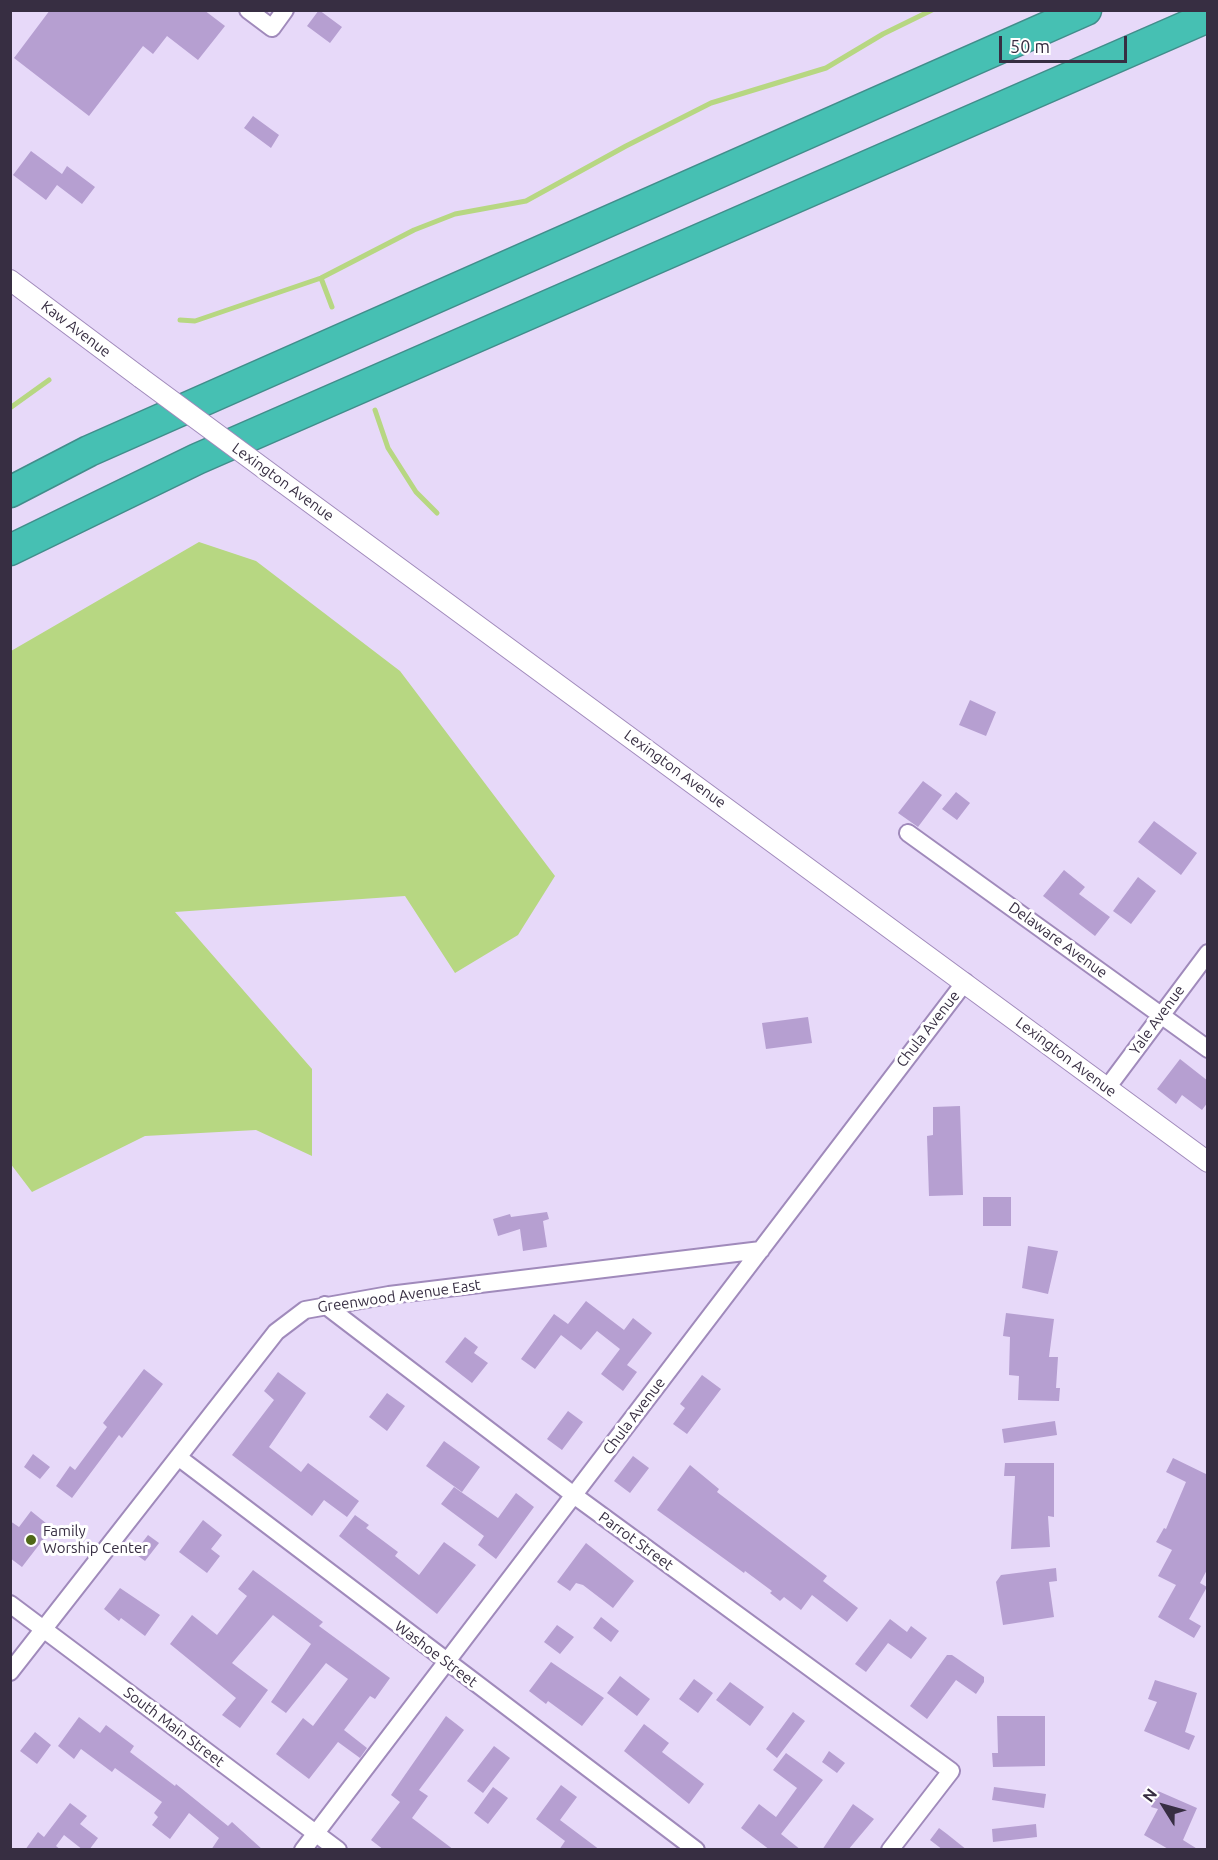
<!DOCTYPE html>
<style>
body{margin:0}
#map{position:relative;width:1218px;height:1860px;overflow:hidden;background:#e7d9f9;font-family:Ubuntu,sans-serif}
canvas{display:block}
.frame{position:absolute;inset:0;border:12px solid #372e42;pointer-events:none}
.north{position:absolute;left:1134px;top:1776px;width:60px;height:60px;-webkit-text-stroke:4px #fff;paint-order:stroke;rotate:307deg;font-size:16px;font-weight:700;line-height:24px;text-align:center;color:#372e42}
.north::after{content:'';display:block;margin:auto;width:21px;height:27px;background:#372e42;clip-path:polygon(50% 0,100% 100%,50% 72%,0 100%)}
.scale{position:absolute;left:999px;top:36px;width:128px;height:27px;box-sizing:border-box;border:3px solid #372e42;border-top:0;padding-left:8px;font-size:18px;line-height:21px;white-space:nowrap;color:#372e42;-webkit-text-stroke:4px #fff;paint-order:stroke}
</style>
<div id="map">
<canvas width="1218" height="1860"></canvas>
<div class="frame"></div>
<div class="north">N</div>
<div class="scale">50 m</div>
</div>
<script>
const context = document.querySelector('canvas').getContext('2d');
context.lineJoin = 'round';
function fill(path, color) {
  context.fillStyle = color;
  context.fill(path, 'evenodd');
}
function shape(rows) {
  const path = new Path2D();
  for (const r of rows) {
    path.moveTo(r[0], r[1]);
    for (let i = 2; i < r.length; i += 2) path.lineTo(r[i], r[i + 1]);
  }
  return path;
}
function strokePath(path, color, width, dash) {
  context.strokeStyle = color;
  context.lineWidth = width;
  context.lineCap = dash ? 'butt' : 'round';
  context.setLineDash(dash || []);
  context.stroke(path);
}
function label(font, color, halo, rows, align = 'center') {
  context.font = font + ' Ubuntu,sans-serif';
  context.lineWidth = 6;
  context.setLineDash([]);
  context.textBaseline = 'middle';
  context.strokeStyle = halo;
  context.fillStyle = color;
  for (const [text, x, y, turn = 0] of rows) {
    context.save();
    context.translate(x, y);
    context.rotate((+turn || 0) * Math.PI / 180);
    context.textAlign = isNaN(turn) ? turn : align;
    if (halo) context.strokeText(text, 0, 0);
    context.fillText(text, 0, 0);
    context.restore();
  }
}
const water = shape([
 [199,542,256,561,400,671,555,876,518,935,455,973,405,896,175,912,312,1069,312,1156,256,1130,145,1136,32,1192,10,1163,11,651]
]);
const stream = shape([
 [321,278,332,307],
 [180,320,195,321,321,278,414,230,455,214,526,201,626,146,711,103,826,68,883,34,932,10],
 [10,408,49,380],
 [375,410,388,448,416,492,437,513]
]);
const building = shape([
 [50,10,204,10,225,26,198,60,167,36,153,54,143,46,89,116,14,58],
 [319,10,342,27,330,43,307,26],
 [253,116,279,135,271,148,244,128],
 [31,151,62,174,67,166,95,187,82,204,57,185,46,200,13,175],
 [970,700,996,712,986,736,959,725],
 [923,781,942,795,918,827,898,813],
 [956,792,970,803,957,820,942,809],
 [1154,821,1197,853,1181,875,1138,842],
 [1064,870,1085,887,1079,894,1110,917,1095,936,1043,896],
 [1138,877,1156,891,1131,924,1113,911],
 [808,1017,812,1043,766,1049,762,1023],
 [1180,1059,1208,1081,1208,1102,1202,1110,1182,1095,1176,1104,1157,1089],
 [960,1106,963,1195,929,1196,927,1136,933,1135,933,1107],
 [983,1197,1011,1197,1011,1226,983,1226],
 [547,1212,549,1219,543,1221,547,1247,523,1251,520,1229,498,1236,493,1219,510,1214,511,1217],
 [1028,1246,1058,1251,1048,1294,1022,1288],
 [586,1301,624,1330,633,1318,652,1333,627,1365,637,1372,623,1391,601,1374,620,1349,597,1331,581,1350,561,1335,535,1369,521,1359,554,1314,568,1324],
 [1006,1313,1054,1319,1049,1357,1058,1357,1056,1388,1060,1388,1059,1401,1018,1400,1019,1376,1009,1375,1010,1337,1003,1336],
 [465,1337,478,1347,474,1353,488,1363,472,1383,445,1362],
 [144,1369,163,1384,122,1438,119,1435,72,1498,56,1486,70,1466,75,1470,107,1427,103,1423],
 [278,1372,306,1393,269,1447,301,1472,308,1463,359,1501,347,1517,324,1500,312,1516,232,1455,274,1400,264,1391],
 [702,1375,721,1389,687,1434,673,1424,685,1408,680,1404],
 [387,1393,405,1406,387,1431,369,1417],
 [568,1411,583,1422,562,1450,547,1439],
 [1055,1421,1057,1435,1004,1443,1002,1429],
 [444,1441,480,1467,462,1492,426,1466],
 [33,1454,50,1467,40,1479,24,1467],
 [633,1456,649,1468,630,1493,614,1481],
 [1173,1458,1208,1475,1208,1568,1200,1583,1207,1587,1189,1619,1201,1626,1194,1638,1158,1617,1176,1585,1158,1576,1172,1550,1156,1542,1164,1528,1166,1529,1186,1482,1166,1472],
 [1005,1463,1054,1463,1054,1517,1048,1516,1050,1547,1011,1549,1015,1476,1004,1476],
 [690,1465,719,1489,717,1492,827,1576,823,1581,858,1608,847,1622,812,1595,801,1610,784,1597,780,1601,770,1593,772,1591,745,1571,744,1573,657,1510],
 [454,1487,498,1518,516,1493,534,1507,496,1559,478,1545,484,1536,441,1504],
 [31,1511,52,1528,22,1567,10,1558,10,1521,19,1527],
 [355,1515,369,1525,366,1528,398,1552,395,1556,419,1575,444,1542,476,1565,437,1614,339,1536],
 [203,1520,222,1535,211,1549,220,1556,207,1573,179,1552],
 [148,1535,159,1543,145,1561,134,1553],
 [586,1543,634,1581,613,1608,583,1585,576,1583,570,1591,557,1582],
 [1056,1568,1057,1581,1049,1582,1054,1617,1003,1625,996,1582,1001,1575],
 [253,1570,323,1622,319,1626,390,1678,375,1699,370,1696,344,1730,367,1748,360,1758,338,1742,309,1779,276,1754,303,1718,313,1726,348,1679,326,1663,286,1713,271,1702,311,1644,273,1615,232,1663,268,1690,240,1728,222,1715,236,1698,170,1644,192,1615,217,1635,247,1596,238,1589],
 [120,1588,160,1615,145,1636,121,1618,119,1621,104,1609],
 [601,1617,619,1631,611,1642,593,1628],
 [890,1619,907,1632,911,1626,927,1638,911,1659,888,1643,866,1672,855,1664],
 [557,1625,574,1637,560,1654,544,1642],
 [947,1655,952,1655,984,1677,984,1682,976,1694,956,1680,927,1719,910,1706],
 [551,1662,604,1698,582,1726,548,1701,546,1704,529,1691],
 [620,1676,650,1699,637,1716,607,1693],
 [694,1679,713,1693,698,1713,679,1699],
 [1155,1680,1197,1693,1185,1732,1195,1736,1189,1750,1144,1731,1157,1702,1148,1699],
 [730,1682,764,1707,750,1726,716,1700],
 [793,1712,805,1721,777,1758,766,1749],
 [446,1716,464,1730,419,1790,428,1796,412,1818,454,1850,384,1850,371,1840,400,1802,391,1795],
 [997,1716,1045,1716,1045,1766,993,1767,992,1753,998,1753],
 [79,1717,100,1733,106,1725,134,1746,130,1752,175,1786,176,1784,228,1826,232,1822,263,1850,211,1850,219,1838,189,1813,170,1839,152,1825,158,1817,154,1813,162,1802,115,1768,112,1772,81,1749,74,1759,58,1746],
 [644,1724,669,1743,662,1752,704,1784,689,1804,624,1751],
 [35,1732,51,1745,37,1764,20,1751],
 [494,1746,510,1758,483,1793,467,1781],
 [829,1751,845,1763,837,1773,822,1762],
 [786,1753,823,1780,781,1834,801,1850,770,1850,741,1828,759,1804,776,1817,797,1788,773,1770],
 [561,1785,577,1797,560,1820,600,1850,559,1850,565,1841,536,1819],
 [493,1787,508,1798,488,1824,474,1813],
 [994,1787,1046,1794,1044,1808,992,1800],
 [1158,1791,1197,1808,1183,1840,1199,1850,1170,1850,1144,1835,1158,1809,1151,1807],
 [70,1803,87,1816,80,1824,98,1838,89,1850,83,1850,64,1835,56,1846,61,1850,25,1850,38,1832,44,1837],
 [853,1804,874,1819,848,1850,822,1850],
 [1036,1824,1037,1837,993,1842,992,1829],
 [939,1828,947,1834,967,1850,943,1850,930,1840]
]);
const minor = shape([
 [248,10,272,28,285,10],
 [908,833,1208,1049],
 [1107,1088,1208,953],
 [325,1305,575,1496,951,1771,890,1850],
 [178,1457,696,1850],
 [10,1604,338,1850],
 [10,1672,276,1332,305,1310,389,1295,761,1250],
 [303,1850,965,982]
]);
const tertiary = shape([
 [10,280,141,378],
 [282,482,1208,1162]
]);
const motorway = shape([
 [10,492,89,451,1086,10],
 [10,550,197,459,1208,17]
]);
const tertiaryBridge = shape([
 [141,378,282,482]
]);
const markers = [
 [31,1540,6,"#4f6818"]
];
const streetNames = [
 ["Kaw Avenue",76,329,37],
 ["Lexington Avenue",283,482,36],
 ["Lexington Avenue",675,769,36],
 ["Delaware Avenue",1058,940,36],
 ["Yale Avenue",1157,1020,-54],
 ["Chula Avenue",928,1029,-52],
 ["Lexington Avenue",1066,1057,37],
 ["Greenwood Avenue East",399,1296,-8],
 ["Chula Avenue",634,1416,-53],
 ["Parrot Street",636,1541,36],
 ["Washoe Street",436,1654,37],
 ["South Main Street",174,1727,37]
];
const poiNames = [
 ["Family",43,1531],
 ["Worship Center",43,1548]
];
fill(water, '#b7d782');
strokePath(stream, '#b7d782', 5);
fill(building, '#b69fd1');
strokePath(minor, '#a08abb', 20);
strokePath(tertiary, '#a08abb', 22);
strokePath(motorway, '#418d8b', 33);
strokePath(minor, '#fff', 16);
strokePath(tertiary, '#fff', 20);
strokePath(motorway, '#46c0b3', 30);
strokePath(tertiaryBridge, '#a08abb', 22, []);
strokePath(tertiaryBridge, '#fff', 20);
for (const [x, y, r, color] of markers) {
  const dot = new Path2D();
  dot.arc(x, y, r, 0, 2 * Math.PI);
  context.fillStyle = color;
  context.fill(dot);
  strokePath(dot, '#fff', 2);
}
label('15px', '#372e42', '#fff', streetNames);
label('15px', '#372e42', '#fff', poiNames, 'left');
</script>
